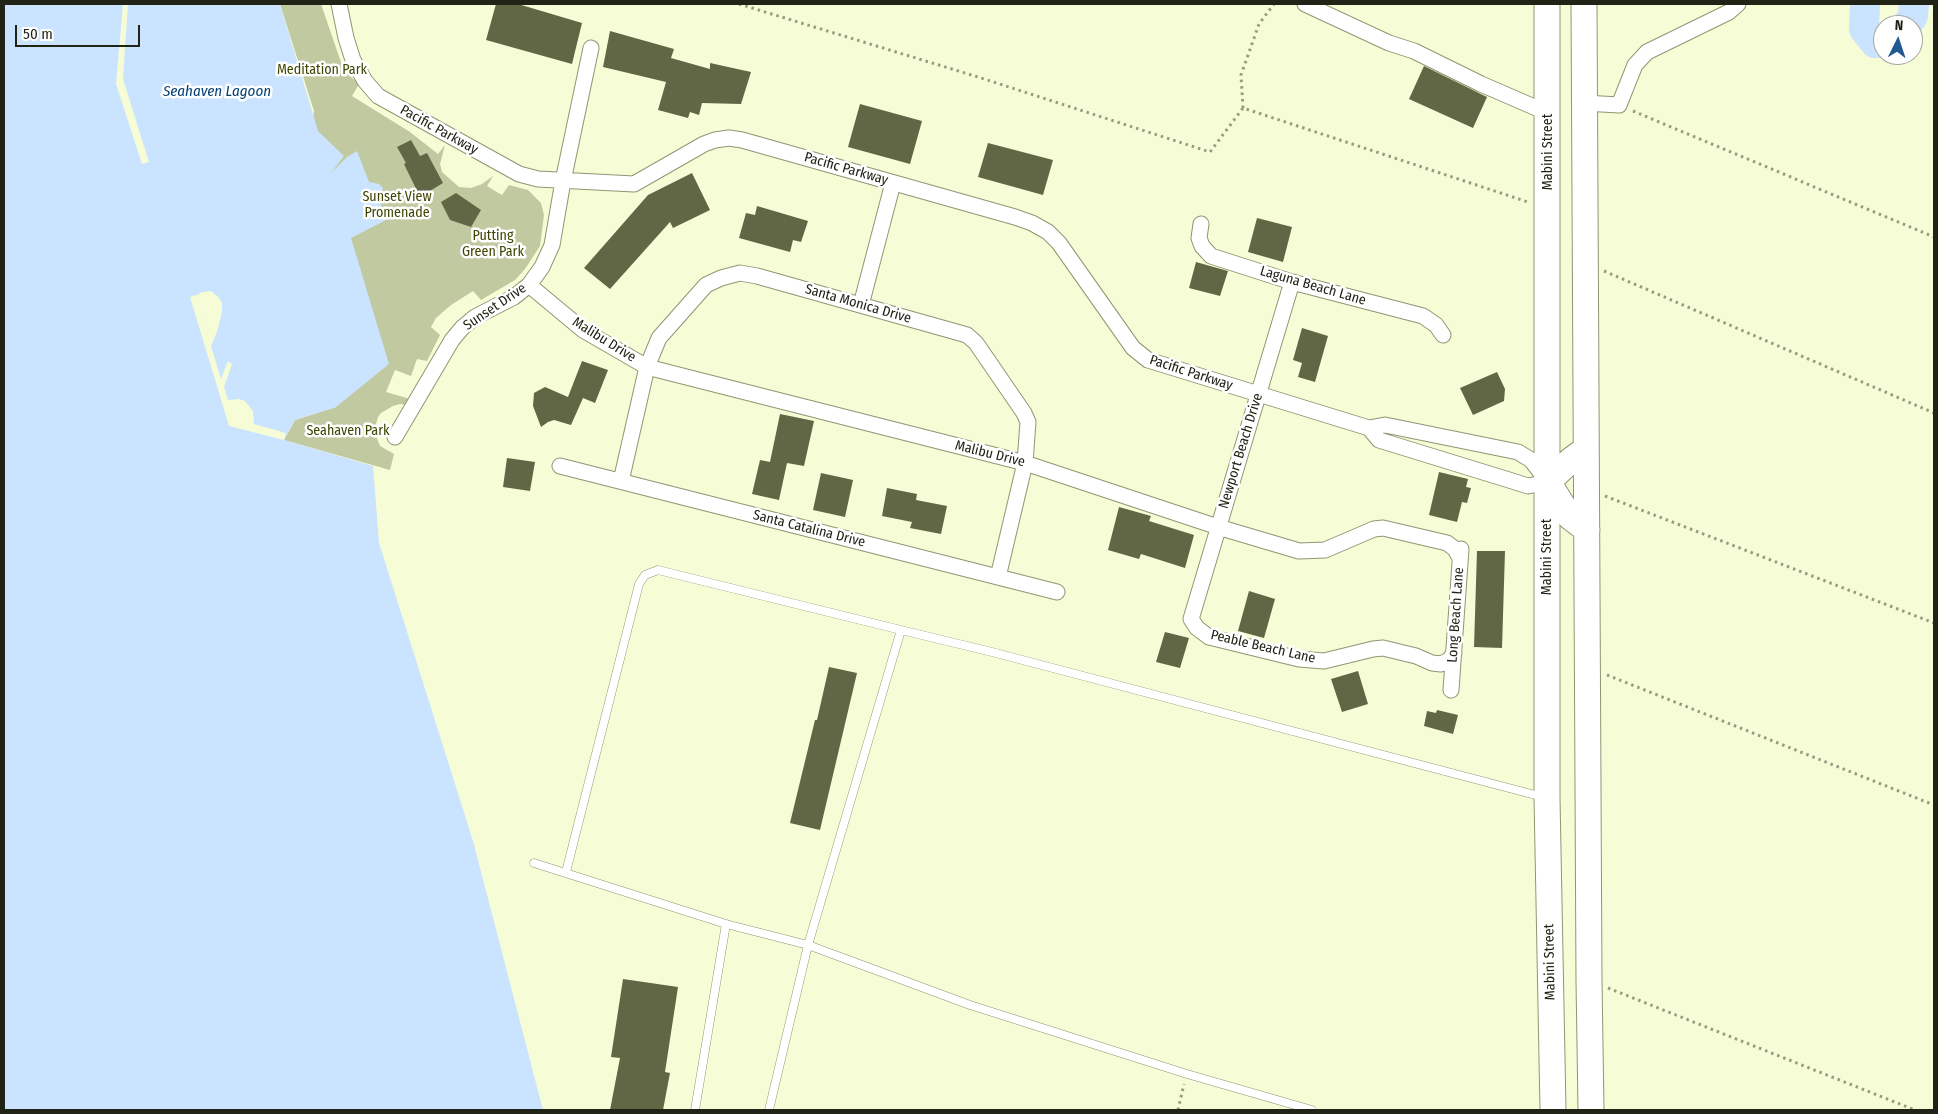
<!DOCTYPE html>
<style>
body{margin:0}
#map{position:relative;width:1938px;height:1114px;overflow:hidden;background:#f5fcd6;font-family:"Fira Sans Condensed",sans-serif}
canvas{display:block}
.frame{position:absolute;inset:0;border:5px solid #202315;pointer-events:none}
.north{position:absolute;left:1873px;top:15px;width:50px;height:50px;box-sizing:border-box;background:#fff;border:1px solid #a6a7a1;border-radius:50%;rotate:4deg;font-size:14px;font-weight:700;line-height:20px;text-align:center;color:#202315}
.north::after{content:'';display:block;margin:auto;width:18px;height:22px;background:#225991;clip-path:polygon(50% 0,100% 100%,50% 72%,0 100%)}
.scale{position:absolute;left:15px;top:25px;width:125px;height:22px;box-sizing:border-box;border:2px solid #202315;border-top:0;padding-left:6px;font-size:15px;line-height:18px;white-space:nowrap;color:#202315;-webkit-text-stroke:4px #fff;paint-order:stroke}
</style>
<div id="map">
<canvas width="1938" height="1114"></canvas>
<div class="frame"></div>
<div class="north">N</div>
<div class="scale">50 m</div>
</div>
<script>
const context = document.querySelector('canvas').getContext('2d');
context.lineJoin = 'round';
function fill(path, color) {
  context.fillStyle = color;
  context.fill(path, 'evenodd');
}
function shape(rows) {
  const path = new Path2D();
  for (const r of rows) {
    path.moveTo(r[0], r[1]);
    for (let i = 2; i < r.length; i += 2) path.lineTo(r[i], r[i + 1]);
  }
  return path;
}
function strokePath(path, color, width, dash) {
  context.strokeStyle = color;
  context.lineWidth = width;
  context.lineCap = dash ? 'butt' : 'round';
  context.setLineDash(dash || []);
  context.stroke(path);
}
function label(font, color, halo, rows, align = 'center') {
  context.font = font + ' "Fira Sans Condensed",sans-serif';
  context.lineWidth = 5;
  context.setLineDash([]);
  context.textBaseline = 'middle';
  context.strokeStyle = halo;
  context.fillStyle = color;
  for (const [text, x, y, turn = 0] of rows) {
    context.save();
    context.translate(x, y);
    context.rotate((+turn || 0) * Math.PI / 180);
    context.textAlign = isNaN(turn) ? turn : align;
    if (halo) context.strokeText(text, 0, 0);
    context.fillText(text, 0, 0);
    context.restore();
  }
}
const green = shape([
 [280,4,321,4,344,71,359,84,352,96,410,132,438,154,445,145,440,164,442,172,459,187,471,188,482,184,493,176,487,186,502,195,509,185,528,190,541,203,544,215,540,246,525,269,515,280,481,300,473,291,451,305,436,318,431,327,440,335,427,361,417,359,411,376,395,370,386,392,410,399,407,405,400,404,393,406,381,413,378,417,374,431,380,446,394,454,390,470,284,440,295,420,336,407,312,124,314,111]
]);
const water = shape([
 [4,4,280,4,318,131,344,156,331,173,347,157,357,151,369,182,379,184,383,188,379,202,390,218,351,238,389,364,336,407,295,420,284,440,373,466,379,543,473,841,543,1110,4,1110],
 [211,291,219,298,222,303,222,312,217,332,209,340,195,296,202,292]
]);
const pier = shape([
 [123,4,128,4,123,79,149,162,142,164,116,84],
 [195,295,209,339,217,332,211,346,221,379,228,361,232,364,224,387,228,400,239,399,245,401,253,411,254,424,286,433,284,440,229,426,190,297]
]);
const river = shape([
 [1865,4,1864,29,1875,43,1883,43],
 [1907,25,1913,16,1914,4]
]);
const building = shape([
 [496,4,518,4,582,23,572,64,486,40],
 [610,31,674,49,671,58,710,69,710,63,751,72,741,104,702,103,699,115,690,112,688,118,658,110,666,82,603,67],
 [1424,66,1487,97,1473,128,1409,99],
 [860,104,922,121,910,164,848,147],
 [411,140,420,156,427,153,443,183,420,197,404,164,406,163,397,147],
 [988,143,1053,160,1043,195,978,177],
 [692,173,710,210,673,228,670,222,610,289,584,268,648,195],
 [456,193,481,210,471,227,450,220,441,202],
 [757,206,808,221,801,242,793,240,790,252,739,238,746,213,755,215],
 [1257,218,1292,227,1283,262,1248,252],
 [1196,262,1228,271,1220,296,1189,288],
 [1302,328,1328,336,1315,382,1298,377,1302,363,1293,360],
 [582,361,608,370,595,403,583,398,571,425,554,420,548,422,541,427,533,406,534,393,545,387,568,397],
 [1497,372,1505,389,1504,401,1473,415,1460,388],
 [780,414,814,421,804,466,787,463,779,500,752,494,760,460,770,462],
 [507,458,535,462,530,491,503,487],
 [1439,472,1468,479,1466,487,1471,488,1467,503,1462,502,1457,522,1429,515],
 [821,473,853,480,845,517,813,510],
 [887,488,917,494,916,500,947,506,941,534,910,528,912,522,882,516],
 [1119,507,1151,516,1149,521,1194,535,1185,568,1141,554,1139,559,1108,550],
 [1477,551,1505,551,1502,648,1474,647],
 [1249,591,1275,599,1264,638,1238,631],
 [1165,632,1189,638,1180,668,1156,662],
 [829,667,857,673,820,830,790,823,815,720,817,720],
 [1358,671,1368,704,1342,712,1331,679],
 [1437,710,1458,715,1453,734,1424,726,1427,711,1436,713],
 [623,979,678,987,665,1072,670,1073,663,1110,610,1110,620,1058,611,1057]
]);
const path = shape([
 [739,4,978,77,1210,152,1243,108,1528,202],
 [1243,108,1241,75,1259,24,1274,4],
 [1633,111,1934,237],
 [1604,271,1934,413],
 [1605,496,1934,623],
 [1607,675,1934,805],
 [1608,988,1915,1110],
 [1178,1110,1184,1084]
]);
const service = shape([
 [534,863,726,924,808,945,970,1005,1187,1074,1312,1110],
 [566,872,639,584,645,575,658,570,901,630],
 [695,1110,726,924],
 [769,1110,808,945,901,630,992,652,1543,797]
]);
const minor = shape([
 [339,4,346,38,353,60,365,81,378,96,519,174,538,179,634,184,704,144,715,140,729,138,742,140,1015,217,1032,223,1048,232,1059,243,1133,348,1148,360,1369,428,1385,425,1518,452,1531,460,1548,482,1528,486,1509,480,1379,440,1369,428],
 [1305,4,1389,43,1414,51,1481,84,1548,113],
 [1584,103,1619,105,1635,65,1647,52,1729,12,1738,4],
 [1201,224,1199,238,1202,246,1211,256,1292,282,1423,316,1436,325,1443,335],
 [1292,282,1191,619,1197,628,1209,637,1299,659,1324,661,1373,649,1383,648,1416,656,1432,663,1441,664,1449,660,1454,653],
 [529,285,583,330,647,367,1025,463,1218,527,1299,551,1325,550,1374,529,1383,528,1447,543,1455,549,1460,558],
 [861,305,893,183],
 [395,437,452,340,462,328,475,317,514,297,529,285,542,267,552,245,563,181,591,48],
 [560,466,1057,592],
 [621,481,647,367,659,338,706,285,721,278,740,273,757,276,967,335,976,343,1024,413,1028,422,1025,463,998,577],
 [1451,690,1461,549]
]);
const primary = shape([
 [1547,4,1547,798,1553,1110],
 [1584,4,1589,980,1591,1110],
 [1586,449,1571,460,1548,482,1570,517,1587,530]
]);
const parkNames = [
 ["Meditation Park",322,70],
 ["Sunset View",397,197],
 ["Promenade",397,213],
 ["Putting",493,236],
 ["Green Park",493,252],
 ["Seahaven Park",348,431]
];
const streetNames = [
 ["Pacific Parkway",439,130,29],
 ["Mabini Street",1548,152,-90],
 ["Pacific Parkway",846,169,16],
 ["Laguna Beach Lane",1313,286,16],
 ["Santa Monica Drive",858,304,16],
 ["Sunset Drive",495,307,-34],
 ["Malibu Drive",604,340,32],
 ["Pacific Parkway",1191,373,18],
 ["Newport Beach Drive",1241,451,-73],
 ["Malibu Drive",990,454,14],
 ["Santa Catalina Drive",809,529,14],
 ["Mabini Street",1547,557,-90],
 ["Long Beach Lane",1456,615,-86],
 ["Peable Beach Lane",1263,647,13],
 ["Mabini Street",1550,962,-91]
];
const waterNames = [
 ["Seahaven Lagoon",217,92]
];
fill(green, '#c1c9a1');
fill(water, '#cae3ff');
fill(pier, '#f5fcd6');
strokePath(river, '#cae3ff', 30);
fill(building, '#616645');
strokePath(service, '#909673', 9);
strokePath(minor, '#909673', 17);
strokePath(primary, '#909673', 27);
strokePath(path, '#979c81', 3, [2.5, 4]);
strokePath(service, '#fff', 8);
strokePath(minor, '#fff', 15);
strokePath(primary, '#fff', 25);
label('14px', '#3e4500', '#fff', parkNames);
label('14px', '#202315', '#fff', streetNames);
label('italic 15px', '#003e73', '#fff', waterNames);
</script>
